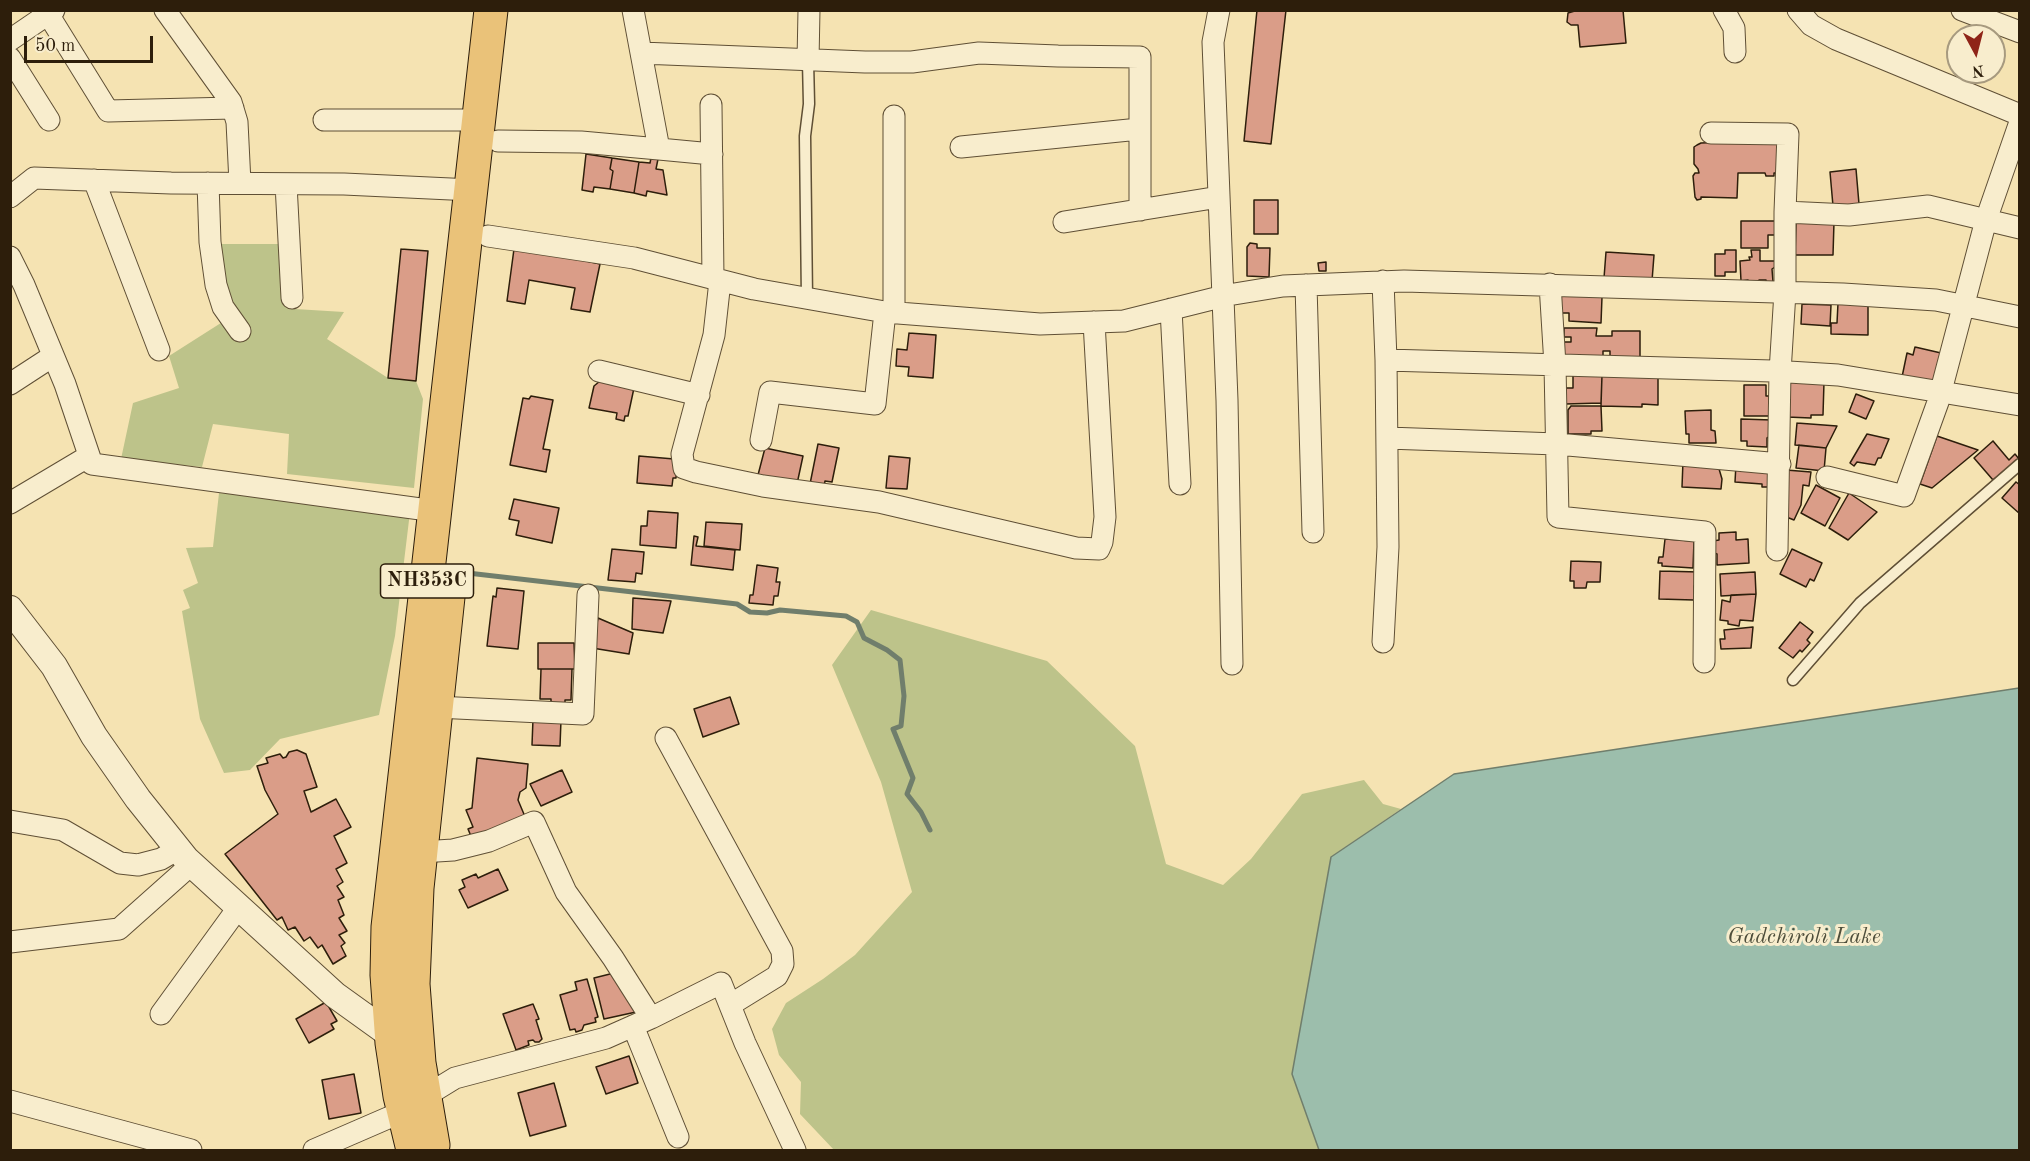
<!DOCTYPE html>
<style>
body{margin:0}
#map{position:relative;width:2030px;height:1161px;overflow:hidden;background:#f5e3b2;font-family:"Old Standard TT",serif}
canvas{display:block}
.frame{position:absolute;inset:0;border:12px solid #2d1e0b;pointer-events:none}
.north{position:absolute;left:1946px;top:24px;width:60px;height:60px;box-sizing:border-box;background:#f8edcd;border:2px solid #a79a7f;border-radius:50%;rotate:173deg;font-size:16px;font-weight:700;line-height:24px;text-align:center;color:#2d1e0b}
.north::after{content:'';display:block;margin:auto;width:21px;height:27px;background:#8f2418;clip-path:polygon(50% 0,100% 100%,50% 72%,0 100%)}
.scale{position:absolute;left:24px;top:36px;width:129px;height:27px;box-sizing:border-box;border:3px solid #2d1e0b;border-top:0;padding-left:8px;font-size:18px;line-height:21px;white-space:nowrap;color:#2d1e0b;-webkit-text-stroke:4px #f8edcd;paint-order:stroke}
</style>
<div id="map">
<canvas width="2030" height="1161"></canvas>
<div class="frame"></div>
<div class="north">N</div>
<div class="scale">50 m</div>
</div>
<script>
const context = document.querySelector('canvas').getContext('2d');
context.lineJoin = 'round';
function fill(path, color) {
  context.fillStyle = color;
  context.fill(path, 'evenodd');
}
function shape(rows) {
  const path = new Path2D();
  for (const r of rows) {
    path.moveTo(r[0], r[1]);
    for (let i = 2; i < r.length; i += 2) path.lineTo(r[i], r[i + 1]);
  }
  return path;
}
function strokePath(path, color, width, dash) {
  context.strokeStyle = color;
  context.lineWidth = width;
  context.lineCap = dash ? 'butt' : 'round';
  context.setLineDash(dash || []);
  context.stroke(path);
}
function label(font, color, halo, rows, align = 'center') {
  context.font = font + ' "Old Standard TT",serif';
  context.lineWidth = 6;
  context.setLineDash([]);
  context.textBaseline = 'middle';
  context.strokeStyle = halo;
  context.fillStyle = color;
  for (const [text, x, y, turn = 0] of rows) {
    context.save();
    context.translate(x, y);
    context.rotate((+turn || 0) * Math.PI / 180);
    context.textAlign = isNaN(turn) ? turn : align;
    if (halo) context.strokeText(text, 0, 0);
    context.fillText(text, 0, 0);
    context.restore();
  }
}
const green = shape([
 [217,244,282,244,284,292,295,309,344,312,327,339,388,378,416,381,423,399,414,488,287,474,289,434,213,424,202,467,121,459,133,403,179,388,169,356,224,321,225,295],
 [219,493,410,512,395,636,379,715,280,739,250,770,224,773,200,719,182,611,190,608,183,590,198,583,186,548,213,547],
 [871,610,1047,661,1135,746,1166,864,1223,885,1251,859,1302,794,1364,780,1383,804,1401,809,1331,857,1293,1074,1319,1150,834,1150,800,1114,801,1082,779,1055,772,1029,786,1003,823,979,855,955,912,892,881,782,832,665]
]);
const water = shape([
 [2019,688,2019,1150,1319,1150,1292,1074,1331,857,1454,774,2019,688]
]);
const stream = shape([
 [459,572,737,604,750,612,767,613,780,610,846,616,857,622,864,638,887,650,900,660,904,696,901,726,893,729,913,778,907,794,921,812,930,830]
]);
const building = shape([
 [1257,10,1286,10,1271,144,1244,141,1257,10],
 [1578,10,1623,10,1626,43,1580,47,1578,25,1571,25,1567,22,1568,13,1578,10],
 [1780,140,1779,173,1774,173,1774,176,1766,176,1765,173,1738,173,1737,198,1701,197,1701,199,1697,200,1695,197,1693,176,1695,173,1699,173,1698,169,1694,164,1694,147,1697,145,1701,143,1780,140],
 [586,154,612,158,610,169,613,171,610,189,594,187,593,192,582,190,586,154],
 [612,158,639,162,634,193,610,189,613,171,610,169,612,158],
 [651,158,658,159,656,169,663,170,667,195,647,191,646,196,634,193,639,162,650,163,651,158],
 [1856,169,1859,204,1833,206,1830,172,1856,169],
 [1254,200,1278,200,1278,234,1254,234,1254,200],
 [1741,221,1777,221,1777,235,1768,235,1768,248,1741,248,1741,221],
 [1796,222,1834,222,1833,255,1795,255,1796,222],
 [1250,243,1257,244,1257,248,1270,248,1269,277,1247,276,1247,247,1250,243],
 [523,247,600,264,590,312,571,309,575,288,529,280,525,304,507,301,514,249,523,247],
 [401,249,428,251,416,381,388,378,401,249],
 [1725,250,1736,250,1736,272,1725,272,1725,276,1715,276,1715,254,1725,254,1725,250],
 [1751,250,1760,250,1760,261,1775,261,1775,267,1772,269,1773,282,1766,283,1766,280,1759,280,1759,282,1749,283,1748,280,1741,281,1740,261,1750,260,1749,257,1752,257,1751,250],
 [1606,252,1654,255,1652,281,1604,278,1606,252],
 [1326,262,1326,271,1319,271,1318,263,1326,262],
 [1561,295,1602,297,1601,323,1569,321,1569,313,1561,313,1561,295],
 [1838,303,1868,303,1868,335,1831,334,1831,323,1837,323,1838,303],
 [1802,304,1831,305,1830,326,1801,324,1802,304],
 [1564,328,1597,328,1596,336,1612,336,1612,331,1640,331,1640,361,1610,357,1610,351,1603,351,1603,358,1562,358,1563,342,1571,342,1571,337,1564,337,1564,328],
 [909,333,936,335,933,378,908,376,909,367,896,366,897,349,907,350,909,333],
 [1915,347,1941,353,1934,384,1902,377,1907,353,1913,355,1915,347],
 [1573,375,1602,375,1601,403,1565,404,1565,388,1573,388,1573,375],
 [1602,375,1658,376,1658,405,1642,404,1642,407,1601,406,1602,375],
 [600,381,634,388,628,416,625,416,624,421,616,419,617,413,589,408,594,386,600,381],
 [1789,381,1824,382,1823,415,1811,415,1811,418,1787,417,1789,381],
 [1744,385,1766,385,1766,396,1769,396,1769,416,1744,416,1744,385],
 [1856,394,1874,401,1866,419,1849,412,1856,394],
 [531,396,553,400,543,449,550,450,546,472,510,465,523,398,529,399,531,396],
 [1571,406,1601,406,1602,431,1591,431,1591,434,1568,434,1568,410,1571,406],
 [1711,410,1711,430,1715,431,1716,443,1689,443,1689,434,1686,434,1685,411,1711,410],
 [1741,419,1772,420,1771,436,1767,438,1767,447,1747,446,1747,441,1741,441,1741,419],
 [1797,423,1837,426,1826,448,1795,445,1797,423],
 [1867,434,1889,439,1881,458,1878,458,1875,465,1857,462,1854,466,1850,463,1867,434],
 [1937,436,1978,450,1932,488,1920,484,1937,436],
 [1993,441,2009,460,2015,454,2019,459,1993,480,1974,458,1993,441],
 [818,444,839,448,832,482,825,481,824,486,810,484,818,444],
 [1799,445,1826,448,1824,471,1796,468,1799,445],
 [765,448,803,456,797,484,758,475,765,448],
 [639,456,674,459,677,465,676,478,673,478,672,486,637,483,639,456],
 [889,456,910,458,907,489,886,488,889,456],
 [1683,461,1717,462,1722,479,1721,489,1682,487,1683,461],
 [1736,464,1770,466,1768,487,1762,487,1762,484,1735,482,1736,464],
 [1786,470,1811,472,1809,486,1803,485,1801,505,1794,520,1784,516,1786,470],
 [2016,482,2020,485,2020,514,2002,498,2016,482],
 [1816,485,1840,498,1825,526,1801,513,1816,485],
 [1849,493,1877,512,1848,540,1829,528,1849,493],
 [514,499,559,508,552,543,516,535,519,521,509,519,514,499],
 [648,511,678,513,676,548,640,545,641,526,647,526,648,511],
 [706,522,742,524,740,550,704,546,706,522],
 [1736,532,1736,540,1748,539,1749,563,1717,565,1717,554,1714,553,1713,541,1719,540,1719,533,1736,532],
 [694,536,698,537,696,546,735,550,733,570,691,565,694,536],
 [1665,539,1694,541,1693,568,1662,566,1662,563,1658,563,1659,557,1663,557,1665,539],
 [612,549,644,552,642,574,636,573,635,582,608,580,612,549],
 [1792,549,1822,563,1814,581,1810,579,1806,587,1780,574,1792,549],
 [1571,561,1601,562,1600,582,1587,582,1586,588,1574,588,1574,581,1570,581,1571,561],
 [757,565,778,568,776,582,780,582,778,596,774,596,773,605,749,603,750,595,753,595,757,565],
 [1660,571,1699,572,1699,586,1694,586,1694,600,1659,599,1660,571],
 [1755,572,1756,594,1721,596,1720,574,1755,572],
 [497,588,524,591,518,649,487,646,493,596,496,597,497,588],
 [1756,594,1753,621,1740,620,1739,626,1728,624,1728,621,1720,620,1722,600,1730,602,1731,595,1756,594],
 [633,598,671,601,663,633,632,629,633,598],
 [598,618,633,633,629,654,592,648,598,618],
 [1800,622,1813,632,1807,640,1810,643,1802,652,1800,650,1793,658,1779,648,1800,622],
 [1753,627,1751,648,1721,649,1720,639,1725,639,1724,630,1753,627],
 [538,643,574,643,575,669,538,669,538,643],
 [541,669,572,669,571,700,565,700,565,703,551,703,551,699,540,699,541,669],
 [730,697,739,724,703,737,694,709,730,697],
 [533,719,561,720,560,746,532,745,533,719],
 [297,750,306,754,317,787,304,791,311,812,336,799,351,827,334,836,347,863,336,869,343,882,337,886,344,897,338,900,344,915,339,918,347,931,339,935,345,943,341,946,346,956,333,964,322,945,318,948,310,937,304,941,295,927,288,930,282,917,277,920,225,854,278,814,265,790,257,766,268,763,266,758,280,754,283,758,286,757,289,752,297,750],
 [477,758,528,764,526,788,520,792,518,800,526,819,473,841,468,829,473,827,466,810,472,808,477,758],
 [562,770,572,792,541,806,530,784,562,770],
 [498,869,508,890,468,908,459,890,465,887,462,880,476,874,478,878,498,869],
 [614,973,636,1012,604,1019,594,978,614,973],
 [587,979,598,1017,595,1018,596,1022,584,1025,582,1030,576,1032,575,1029,570,1030,560,995,577,990,575,982,587,979],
 [326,1002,337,1021,331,1024,334,1029,309,1043,296,1019,326,1002],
 [533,1004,539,1019,536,1020,542,1039,539,1042,535,1042,533,1040,528,1041,529,1045,516,1050,503,1014,533,1004],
 [629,1056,638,1083,606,1094,596,1067,629,1056],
 [354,1074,361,1113,329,1119,322,1080,354,1074],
 [554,1083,566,1126,530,1136,518,1093,554,1083]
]);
const service = shape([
 [807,299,805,136,809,104,808,61],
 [1793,680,1860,603,2020,464]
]);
const minor = shape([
 [165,10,231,102,237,122,240,183],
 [1219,10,1213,42,1227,400,1232,664],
 [1724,10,1734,28,1735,52],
 [1798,10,1811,25,1836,39,2020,115],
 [1962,10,2020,32],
 [48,14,108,111,233,108],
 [10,40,54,10],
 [641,53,865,62,912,62,979,53,1058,56,1140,57,1140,210],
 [10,58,49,120],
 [808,61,809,10],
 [711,105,713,279],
 [894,116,894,313],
 [324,120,479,120],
 [1711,133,1788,134,1785,212,1785,292,1780,372,1777,550],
 [498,141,581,142,659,149,633,10],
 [961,147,1139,129],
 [659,149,712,154],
 [94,180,159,350],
 [208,183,210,242,216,285,223,307,240,331],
 [286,184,292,298],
 [10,197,34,178,171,183,344,184,472,190],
 [1785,212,1849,215,1928,206,2020,228],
 [1064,222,1219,197],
 [488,236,634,258,754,289,885,312,1040,324,1124,321,1228,295,1283,286,1404,281,1843,294,1936,300,2020,317],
 [10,257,24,285,65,384,92,464,435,511],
 [720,281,714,335,682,454,684,468,696,472,763,486,879,502,1076,548,1099,549,1102,542,1105,517,1094,322],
 [1383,281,1386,360,1388,547,1383,642],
 [1550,284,1555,365,1558,517,1705,532,1704,662],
 [1306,285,1313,532],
 [1171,309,1180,484],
 [1386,360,1772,371,1838,375,2020,405],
 [599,371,699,395],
 [10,384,53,356],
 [1387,438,1557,444,1780,464],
 [761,440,770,392,875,404,885,312],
 [1827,477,1904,496,1938,402,1986,220,2020,122],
 [10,503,89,456],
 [436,707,583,714,588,595],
 [666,738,782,951,783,964,777,976,730,1005],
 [10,821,63,830,120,863,138,865,161,859,178,849],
 [421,852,453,850,489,841,534,822,566,892,613,958,651,1018],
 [10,942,119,929,192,864],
 [161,1014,238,908],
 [633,1026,678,1137],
 [424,1097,455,1078,606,1038,651,1018,721,983,745,1043,795,1150],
 [10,1101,191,1150],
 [314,1150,404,1111]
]);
const tertiary = shape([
 [10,609,54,666,94,736,138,799,186,859,335,995,392,1036]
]);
const trunk = shape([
 [433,1145,419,1063,413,984,417,888,448,597],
 [413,1150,400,1096,392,1043,387,975,388,927,491,10]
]);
const shields = [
 [427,581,93]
];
const shieldNames = [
 ["NH353C",427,581]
];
const waterNames = [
 ["Gadchiroli Lake",1804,937]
];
fill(green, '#bdc38a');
fill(water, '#9cbeac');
strokePath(water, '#707e6c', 1.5);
strokePath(stream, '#707e6c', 5);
fill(building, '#da9d88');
strokePath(building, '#2d1e0b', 1.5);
strokePath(service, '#5f4f35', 13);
strokePath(minor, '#5f4f35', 23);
strokePath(tertiary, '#5f4f35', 28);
strokePath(trunk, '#2d1e0b', 35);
strokePath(service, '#f8edcd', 10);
strokePath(minor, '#f8edcd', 21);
strokePath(tertiary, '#f8edcd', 26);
strokePath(trunk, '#eac279', 33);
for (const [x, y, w] of shields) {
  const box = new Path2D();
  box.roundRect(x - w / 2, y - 17, w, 34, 4.5);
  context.fillStyle = '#f8edcd';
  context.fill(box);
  strokePath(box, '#2d1e0b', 1.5);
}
label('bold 20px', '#2d1e0b', null, shieldNames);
label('italic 22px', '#4e4e3b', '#f8edcd', waterNames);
</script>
